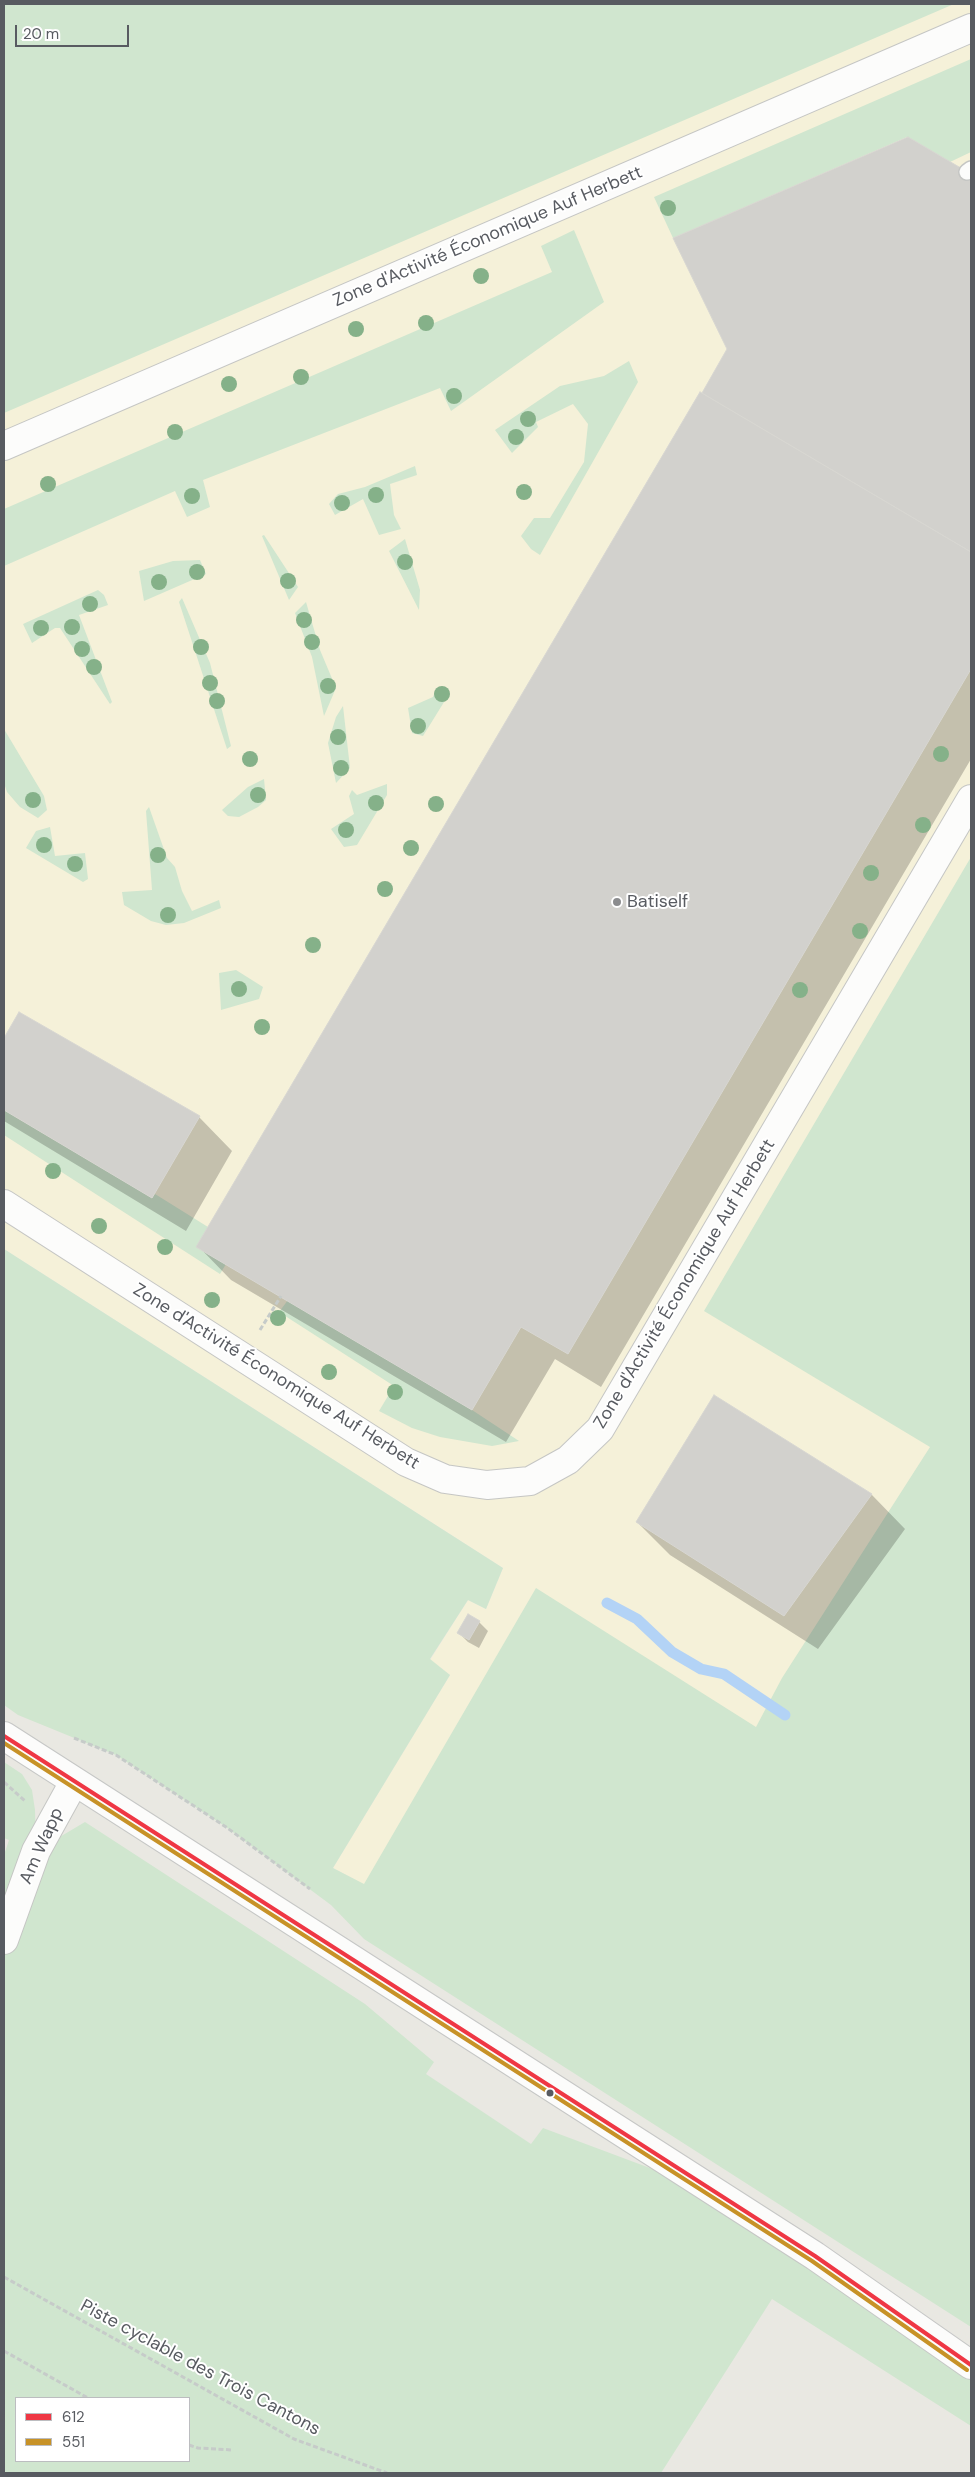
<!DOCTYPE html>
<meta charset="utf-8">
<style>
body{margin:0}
#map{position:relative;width:975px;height:2477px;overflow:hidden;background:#e9e8e2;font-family:"DM Sans",sans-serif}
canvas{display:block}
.frame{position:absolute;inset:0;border:5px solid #585b61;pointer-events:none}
.legend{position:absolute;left:15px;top:2397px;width:175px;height:65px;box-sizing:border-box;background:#fff;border:1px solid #bcbdc0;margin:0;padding:6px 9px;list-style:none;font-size:15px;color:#585b61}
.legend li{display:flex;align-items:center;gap:10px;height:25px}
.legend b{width:25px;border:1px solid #bcbdc0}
.scale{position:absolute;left:15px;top:25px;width:114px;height:22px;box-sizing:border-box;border:2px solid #585b61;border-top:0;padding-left:6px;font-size:15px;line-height:18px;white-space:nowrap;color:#585b61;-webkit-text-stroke:4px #fff;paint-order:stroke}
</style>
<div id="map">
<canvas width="975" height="2477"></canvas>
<div class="frame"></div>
<ul class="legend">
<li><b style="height:6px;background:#ef3744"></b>612</li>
<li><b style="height:6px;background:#c79227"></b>551</li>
</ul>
<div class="scale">20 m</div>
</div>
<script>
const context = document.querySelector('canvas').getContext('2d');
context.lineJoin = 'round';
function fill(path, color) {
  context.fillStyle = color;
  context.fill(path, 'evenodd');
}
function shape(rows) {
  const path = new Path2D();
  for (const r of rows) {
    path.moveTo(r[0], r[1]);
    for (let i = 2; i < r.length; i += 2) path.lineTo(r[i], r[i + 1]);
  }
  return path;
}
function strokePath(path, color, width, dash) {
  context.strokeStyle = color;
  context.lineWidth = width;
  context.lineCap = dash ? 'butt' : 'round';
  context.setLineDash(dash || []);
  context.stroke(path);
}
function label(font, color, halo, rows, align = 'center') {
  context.font = font + ' "DM Sans",sans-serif';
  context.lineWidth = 4;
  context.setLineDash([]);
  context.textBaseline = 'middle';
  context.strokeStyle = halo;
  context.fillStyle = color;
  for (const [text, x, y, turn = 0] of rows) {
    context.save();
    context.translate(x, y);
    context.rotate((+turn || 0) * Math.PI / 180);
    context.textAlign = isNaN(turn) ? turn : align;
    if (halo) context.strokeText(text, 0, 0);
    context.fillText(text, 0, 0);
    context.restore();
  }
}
const commercial = shape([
 [4,4,971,4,971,1532,659,2075,363,1884,333,1868,450,1675,430,1660,468,1600,486,1609,503,1568,4,1249]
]);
const green = shape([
 [4,4,954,4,4,413],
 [971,59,971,152,950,162,907,137,673,238,654,197],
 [574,230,604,302,451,411,440,388,203,480,210,507,187,517,175,491,4,566,4,509,552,272,541,246],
 [629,361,638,382,540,555,531,549,521,536,534,518,550,518,584,462,588,424,573,404,536,422,538,427,512,453,495,430,560,386,604,376],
 [415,466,417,475,390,484,394,515,401,529,379,535,363,499,335,515,329,504,338,494,365,487],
 [264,535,298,587,289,600,262,536],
 [405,539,420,590,419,610,389,551],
 [200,560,206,574,144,601,139,571,173,561],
 [98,590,104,595,108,605,79,615,112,702,110,704,60,628,55,628,32,643,23,624],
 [182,598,210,663,231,746,227,749,179,602],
 [306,602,320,650,336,688,324,716,312,657,295,613],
 [448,688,449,694,423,736,412,733,408,708,433,697,436,689],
 [343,706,350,768,336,783,328,743,336,717],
 [4,729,44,796,47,810,38,818,20,807,7,792,4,783],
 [264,779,266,800,258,807,239,817,228,816,222,810,248,787],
 [387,784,387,795,357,845,344,847,331,829,354,814,349,796,352,790,357,795],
 [149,807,167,858,175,867,182,891,192,911,219,900,221,908,184,923,166,925,151,921,124,905,122,892,152,890,146,811],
 [50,827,55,856,85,853,88,879,83,882,26,848,36,831],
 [971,857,971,2327,364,1939,331,1905,226,1827,116,1755,18,1715,4,1705,4,1249,503,1568,486,1609,468,1600,430,1659,450,1675,333,1868,364,1884,536,1588,756,1727,782,1678,930,1447,704,1311],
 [236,970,263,987,259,999,221,1010,219,973],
 [4,1110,152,1198,155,1194,208,1227,226,1264,220,1274,4,1135],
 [288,1300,472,1410,519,1441,492,1446,440,1437,412,1428,379,1411,394,1386,279,1312],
 [4,1762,22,1774,32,1790,35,1810,36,1851,85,1822,365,2004,434,2062,426,2074,531,2144,543,2128,714,2192,971,2365,971,2426,772,2299,661,2473,4,2473,4,1855,9,1840,4,1838],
 [16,2398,189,2398,189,2461,16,2461]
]);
const shadow = shape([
 [971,175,971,759,601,1387,555,1359,506,1442,231,1280,198,1246,729,349],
 [19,1014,199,1117,232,1151,186,1231,4,1121,4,1041],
 [714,1397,872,1495,905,1529,818,1649,670,1555,637,1522],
 [479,1622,488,1631,479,1648,468,1642,459,1633]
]);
const stream = shape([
 [607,1603,637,1619,672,1652,701,1669,724,1674,785,1715]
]);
const building = shape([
 [908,137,971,174,971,552,702,393,727,349,673,238,908,137],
 [700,392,971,552,971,669,568,1354,521,1327,472,1410,196,1247,700,392],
 [19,1012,200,1116,152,1198,4,1110,4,1038,19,1012],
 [714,1395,872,1494,784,1616,636,1522,714,1395],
 [468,1614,480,1621,469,1640,457,1633,468,1614]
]);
const path = shape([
 [260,1330,281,1296],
 [74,1738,116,1755,226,1827,310,1889],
 [4,1782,25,1801],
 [4,2277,294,2439,387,2473],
 [4,2351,88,2398],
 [189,2445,198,2448,233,2450]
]);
const service = shape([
 [967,172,971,169]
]);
const minor = shape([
 [4,446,971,28],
 [4,1204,406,1462,445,1479,487,1485,530,1481,568,1460,600,1429,971,799],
 [4,1940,36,1851,74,1782]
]);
const secondary = shape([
 [4,1736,815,2256,971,2365]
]);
const bus1 = shape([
 [4,1736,815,2256,971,2365]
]);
const bus2 = shape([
 [4,1743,812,2261,967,2370]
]);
const trees = [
 [668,208],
 [481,276],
 [426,323],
 [356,329],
 [301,377],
 [229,384],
 [454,396],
 [528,419],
 [175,432],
 [516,437],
 [48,484],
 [524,492],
 [376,495],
 [192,496],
 [342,503],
 [405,562],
 [197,572],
 [288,581],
 [159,582],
 [90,604],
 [304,620],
 [72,627],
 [41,628],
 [312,642],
 [201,647],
 [82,649],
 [94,667],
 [210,683],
 [328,686],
 [442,694],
 [217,701],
 [418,726],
 [338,737],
 [941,754],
 [250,759],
 [341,768],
 [258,795],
 [33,800],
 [376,803],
 [436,804],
 [923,825],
 [346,830],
 [44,845],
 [411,848],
 [158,855],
 [75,864],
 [871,873],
 [385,889],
 [168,915],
 [860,931],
 [313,945],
 [239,989],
 [800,990],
 [262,1027],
 [53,1171],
 [99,1226],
 [165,1247],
 [212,1300],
 [278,1318],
 [329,1372],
 [395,1392]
];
const markers = [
 [617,902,5,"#8b8c8e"],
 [550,2093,4.5,"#585b61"]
];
const streetNames = [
 ["Zone d'Activité Économique Auf Herbett",488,237,-23],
 ["Zone d'Activité Économique Auf Herbett",685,1284,-59],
 ["Zone d'Activité Économique Auf Herbett",276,1377,32],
 ["Am Wapp",42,1846,-66],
 ["Piste cyclable des Trois Cantons",200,2368,28]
];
const poiNames = [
 ["Batiself",627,902]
];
fill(commercial, '#f5f1d9');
fill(green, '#d0e6cf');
fill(shadow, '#0003');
strokePath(stream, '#b3d3f6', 11);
fill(building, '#d2d1cd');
strokePath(building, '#d8d7d2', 1);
strokePath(service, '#c5c6c4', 18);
strokePath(minor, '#c5c6c4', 30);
strokePath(secondary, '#c6c7c6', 30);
strokePath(path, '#c6cbc9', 3, [5, 2.5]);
strokePath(service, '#fcfcfb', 15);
strokePath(minor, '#fcfcfb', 28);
strokePath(secondary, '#fcfcfb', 28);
strokePath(bus1, '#ef3744', 4);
strokePath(bus2, '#c79227', 4);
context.fillStyle = '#85b189';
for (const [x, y] of trees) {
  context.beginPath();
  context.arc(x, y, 8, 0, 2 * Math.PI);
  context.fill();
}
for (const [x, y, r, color] of markers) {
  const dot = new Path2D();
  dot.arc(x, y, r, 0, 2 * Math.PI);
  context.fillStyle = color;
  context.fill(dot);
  strokePath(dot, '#fff', 2);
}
label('18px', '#585b61', '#fff', streetNames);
label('18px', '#585b61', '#fff', poiNames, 'left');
</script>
